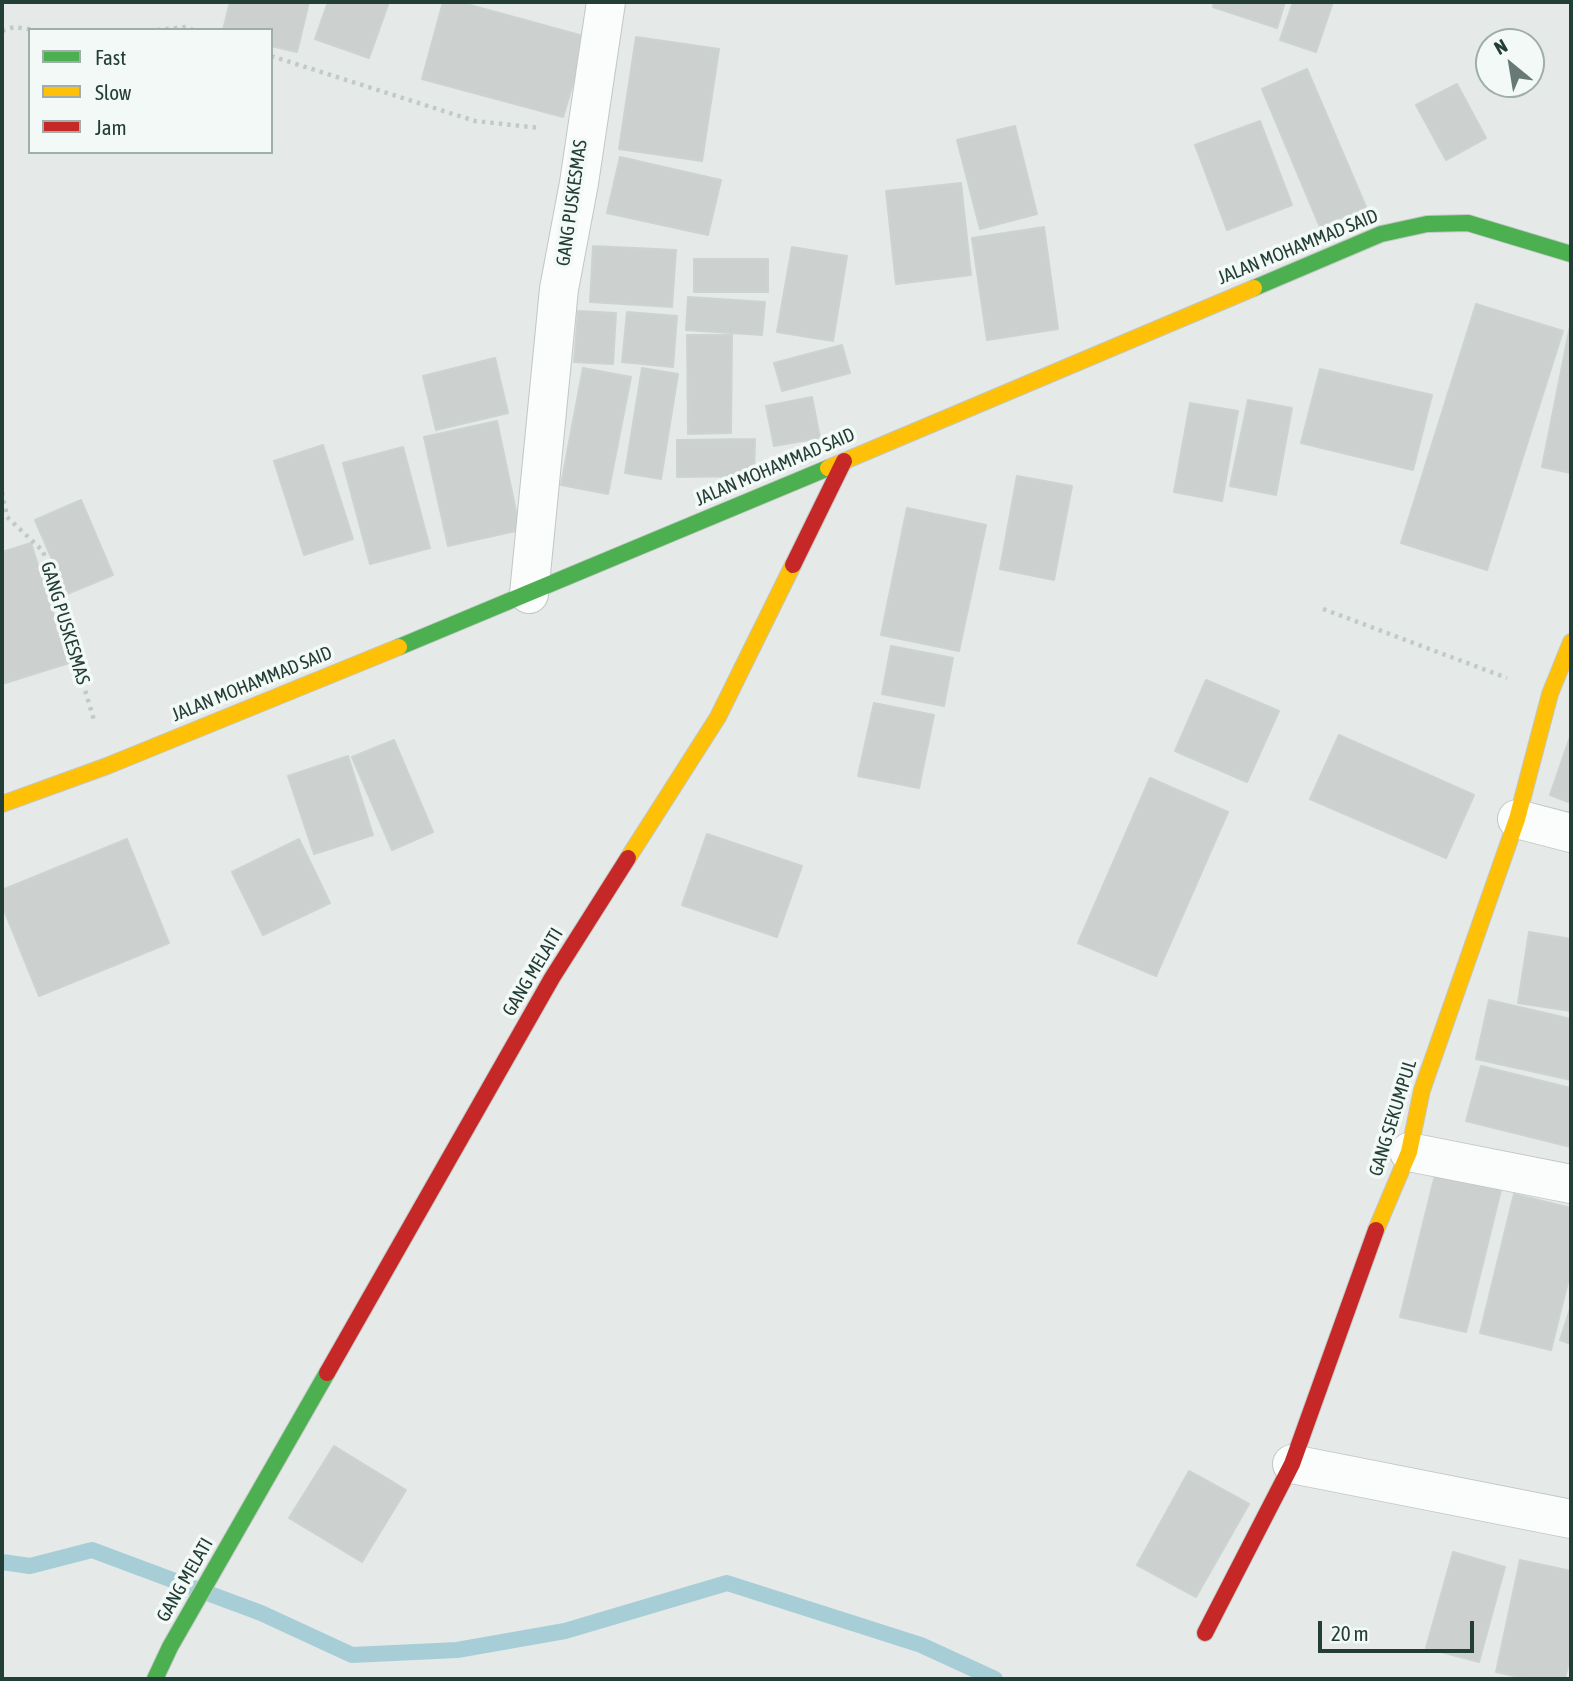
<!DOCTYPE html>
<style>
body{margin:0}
#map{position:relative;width:1573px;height:1681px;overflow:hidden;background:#e5eae8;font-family:"Asap Condensed",sans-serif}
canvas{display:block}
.frame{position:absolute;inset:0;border:4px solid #233d37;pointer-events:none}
.legend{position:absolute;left:28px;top:28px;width:245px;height:126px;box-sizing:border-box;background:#f3f9f6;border:2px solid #a0aeaa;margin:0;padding:9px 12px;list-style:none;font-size:21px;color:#233d37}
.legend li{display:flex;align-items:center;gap:14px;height:35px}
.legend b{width:35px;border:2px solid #a0aeaa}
.north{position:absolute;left:1475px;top:28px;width:70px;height:70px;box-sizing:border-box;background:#f3f9f6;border:2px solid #a0aeaa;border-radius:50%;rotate:330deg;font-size:19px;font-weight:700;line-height:28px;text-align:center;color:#233d37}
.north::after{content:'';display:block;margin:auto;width:24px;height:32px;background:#677a75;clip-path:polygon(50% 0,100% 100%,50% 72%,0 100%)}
.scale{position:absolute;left:1318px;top:1621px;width:156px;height:32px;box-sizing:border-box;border:4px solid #233d37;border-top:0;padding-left:9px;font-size:21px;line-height:24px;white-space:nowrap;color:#233d37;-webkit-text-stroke:5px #f3f9f6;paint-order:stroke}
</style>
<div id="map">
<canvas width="1573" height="1681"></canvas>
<div class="frame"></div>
<ul class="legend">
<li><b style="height:9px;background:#4caf50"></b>Fast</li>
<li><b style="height:9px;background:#ffc107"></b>Slow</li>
<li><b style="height:9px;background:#c62828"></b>Jam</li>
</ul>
<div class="north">N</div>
<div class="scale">20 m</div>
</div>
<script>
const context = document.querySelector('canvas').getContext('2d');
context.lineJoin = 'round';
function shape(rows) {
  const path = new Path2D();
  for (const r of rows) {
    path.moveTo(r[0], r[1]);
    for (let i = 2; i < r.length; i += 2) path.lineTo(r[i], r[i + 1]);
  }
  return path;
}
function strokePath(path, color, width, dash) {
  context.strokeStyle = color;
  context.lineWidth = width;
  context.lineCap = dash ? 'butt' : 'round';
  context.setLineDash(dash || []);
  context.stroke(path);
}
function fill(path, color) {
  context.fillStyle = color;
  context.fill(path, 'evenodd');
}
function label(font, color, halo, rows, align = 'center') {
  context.font = font + ' "Asap Condensed",sans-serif';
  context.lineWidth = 7;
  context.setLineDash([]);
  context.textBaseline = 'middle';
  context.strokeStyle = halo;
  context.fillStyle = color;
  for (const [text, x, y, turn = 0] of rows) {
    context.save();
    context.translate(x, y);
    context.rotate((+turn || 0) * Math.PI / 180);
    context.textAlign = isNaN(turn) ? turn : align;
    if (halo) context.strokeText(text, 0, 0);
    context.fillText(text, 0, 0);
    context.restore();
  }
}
const stream = shape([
 [2,1562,30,1566,92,1550,261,1613,352,1655,457,1650,565,1631,727,1583,921,1645,995,1679]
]);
const building = shape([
 [230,2,309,2,297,52,271,46,271,30,223,30,230,2],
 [328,2,389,2,369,58,315,39,328,2],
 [443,2,459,2,587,37,563,117,422,79,443,2],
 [1214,2,1285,2,1277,28,1213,7,1214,2],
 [1293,2,1333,2,1316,52,1280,40,1293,2],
 [636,37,719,49,702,161,619,149,636,37],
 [1307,69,1366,207,1320,227,1262,89,1307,69],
 [1457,84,1486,138,1446,160,1416,105,1457,84],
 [1260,121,1292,205,1227,230,1195,145,1260,121],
 [1015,126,1037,214,980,229,957,140,1015,126],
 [620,157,721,180,708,235,607,213,620,157],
 [961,183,971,275,896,284,886,191,961,183],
 [1044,227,1058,329,987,340,972,238,1044,227],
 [593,246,676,250,672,307,590,302,593,246],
 [792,247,847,256,833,341,777,332,792,247],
 [694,259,768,259,768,292,694,292,694,259],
 [688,297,765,302,762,335,686,330,688,297],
 [1476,304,1563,331,1487,570,1401,543,1476,304],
 [578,311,616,313,613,364,574,362,578,311],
 [627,312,677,316,673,367,622,362,627,312],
 [1571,321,1571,473,1542,467,1571,321],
 [687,335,732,335,731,433,688,434,687,335],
 [842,345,850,373,782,391,774,363,842,345],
 [495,358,508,413,436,430,423,376,495,358],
 [583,368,631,377,608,494,561,485,583,368],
 [642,368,678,374,661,479,625,473,642,368],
 [1320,369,1432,395,1413,470,1301,443,1320,369],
 [812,397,820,438,774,446,766,406,812,397],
 [1248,400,1292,408,1276,495,1230,486,1248,400],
 [1190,403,1238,411,1222,501,1174,492,1190,403],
 [497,421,520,530,448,546,424,437,497,421],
 [755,439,754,476,677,477,677,440,755,439],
 [323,445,353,539,304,555,274,461,323,445],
 [403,447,430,548,370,564,343,463,403,447],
 [1017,476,1072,486,1054,580,1000,569,1017,476],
 [81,500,113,575,67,594,35,520,81,500],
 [907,508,986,525,959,651,881,635,907,508],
 [31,543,69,663,2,684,2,552,31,543],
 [891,646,953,658,944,706,882,694,891,646],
 [1206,680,1279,711,1247,782,1175,751,1206,680],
 [874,703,934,715,919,788,858,776,874,703],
 [1571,734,1571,803,1550,795,1571,734],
 [1339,735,1474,795,1446,858,1310,799,1339,735],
 [394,740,433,832,392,850,352,757,394,740],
 [348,756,373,835,314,854,288,776,348,756],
 [1150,778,1228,812,1156,976,1078,943,1150,778],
 [707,834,802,866,777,937,682,905,707,834],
 [127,839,169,943,39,996,2,905,2,890,127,839],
 [299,839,330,903,263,935,232,872,299,839],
 [1529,932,1571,939,1571,1011,1518,1003,1529,932],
 [1489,1000,1571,1019,1571,1080,1476,1059,1489,1000],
 [1481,1066,1571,1088,1571,1147,1466,1121,1481,1066],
 [1435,1175,1501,1190,1466,1332,1400,1317,1435,1175],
 [1514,1194,1571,1208,1571,1270,1551,1350,1480,1333,1514,1194],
 [1571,1306,1571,1344,1560,1340,1571,1306],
 [334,1446,406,1490,362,1562,289,1518,334,1446],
 [1189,1471,1249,1504,1196,1597,1137,1565,1189,1471],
 [1453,1552,1505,1567,1479,1662,1426,1648,1453,1552],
 [1520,1560,1571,1571,1571,1652,1565,1679,1528,1679,1496,1672,1520,1560]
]);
const path = shape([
 [157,30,186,27,193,30],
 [2,31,14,27,35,30],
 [271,56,475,121,540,128],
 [2,492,7,517,43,551,94,720],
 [1323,609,1507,678]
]);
const street = shape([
 [529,594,559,289,579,183,606,2],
 [1517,819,1571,833],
 [1409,1152,1571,1184],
 [1292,1464,1571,1519]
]);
const fast = shape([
 [1254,288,1381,234,1427,224,1468,223,1571,254],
 [399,647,828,468],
 [155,1679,170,1647,327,1373]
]);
const slow = shape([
 [828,468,1254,288],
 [2,804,107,766,399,647],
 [628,858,718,717,793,565],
 [1376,1230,1409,1152,1422,1090,1517,819,1550,694,1571,642]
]);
const jam = shape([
 [793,565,844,461],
 [327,1373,552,978,628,858],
 [1205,1633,1292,1464,1376,1230]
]);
const streetNames = [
 ["GANG PUSKESMAS",572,203,-82],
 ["JALAN MOHAMMAD SAID",1298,247,-22],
 ["JALAN MOHAMMAD SAID",775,467,-23],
 ["GANG PUSKESMAS",65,623,73],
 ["JALAN MOHAMMAD SAID",252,684,-22],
 ["GANG MELAITI",533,972,-59],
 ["GANG SEKUMPUL",1393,1118,-73],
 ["GANG MELATI",185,1580,-60]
];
strokePath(stream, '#a7cdd6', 16);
fill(building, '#ccd1cf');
strokePath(building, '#cdd3d1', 2);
strokePath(street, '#c2c7c5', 40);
strokePath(fast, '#c1c7c5', 18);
strokePath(slow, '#c1c7c5', 18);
strokePath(jam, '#c1c7c5', 18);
strokePath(path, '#c2cac7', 4.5, [3.5, 5]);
strokePath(street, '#fbfcfc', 38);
strokePath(fast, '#4caf50', 16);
strokePath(slow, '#ffc107', 16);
strokePath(jam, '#c62828', 16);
label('19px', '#233d37', '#f3f9f6', streetNames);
</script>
